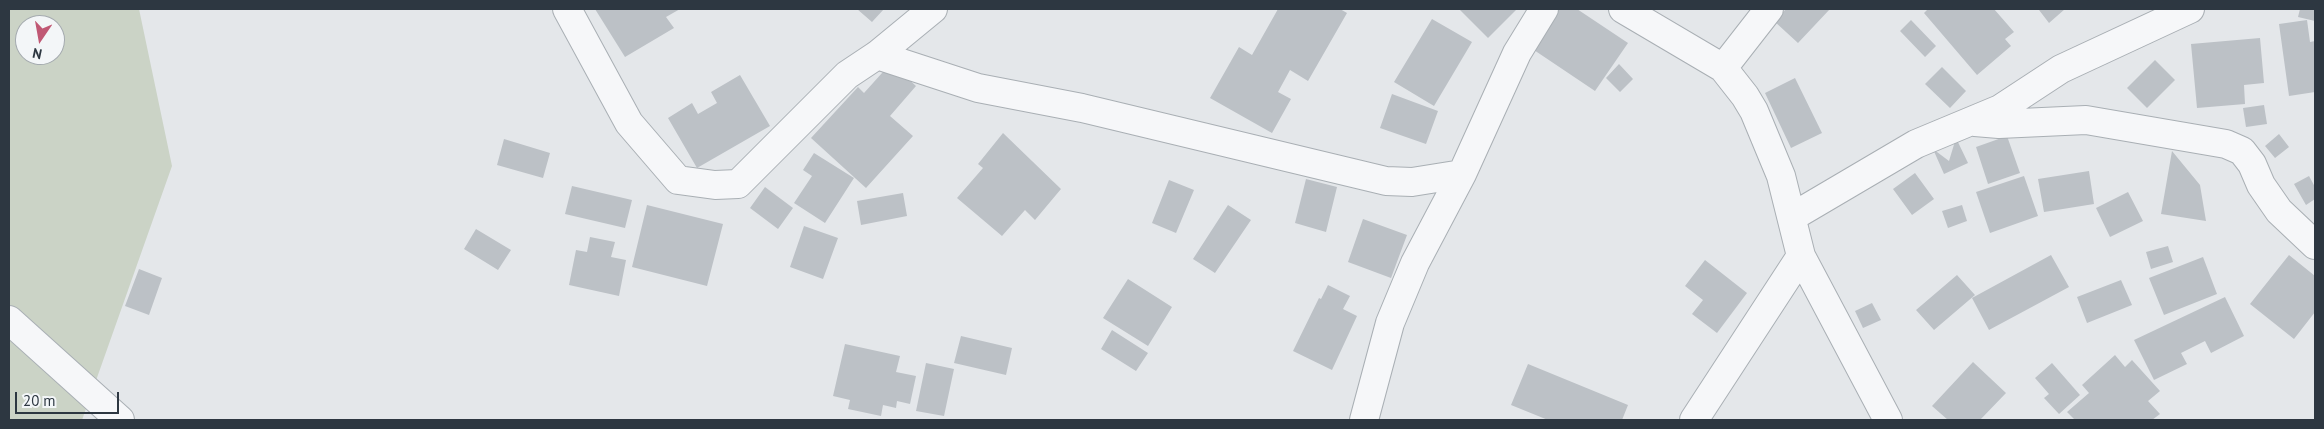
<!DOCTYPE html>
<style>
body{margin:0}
#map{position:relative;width:2324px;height:429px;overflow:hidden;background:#e4e7ea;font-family:"PT Sans",sans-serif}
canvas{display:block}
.frame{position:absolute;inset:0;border:10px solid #2d3741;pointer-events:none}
.north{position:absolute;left:15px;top:15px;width:50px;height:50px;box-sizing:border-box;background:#f3f6f8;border:1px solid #a4aaaf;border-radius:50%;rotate:192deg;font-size:14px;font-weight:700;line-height:20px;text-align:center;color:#2d3741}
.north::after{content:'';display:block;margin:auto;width:18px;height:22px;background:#c05874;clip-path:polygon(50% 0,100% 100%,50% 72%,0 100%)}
.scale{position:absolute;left:15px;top:392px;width:104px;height:22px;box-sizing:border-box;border:2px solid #2d3741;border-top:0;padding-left:6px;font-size:15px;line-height:18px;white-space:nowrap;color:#2d3741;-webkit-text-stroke:4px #f3f6f8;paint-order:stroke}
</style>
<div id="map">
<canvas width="2324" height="429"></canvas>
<div class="frame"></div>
<div class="north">N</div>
<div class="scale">20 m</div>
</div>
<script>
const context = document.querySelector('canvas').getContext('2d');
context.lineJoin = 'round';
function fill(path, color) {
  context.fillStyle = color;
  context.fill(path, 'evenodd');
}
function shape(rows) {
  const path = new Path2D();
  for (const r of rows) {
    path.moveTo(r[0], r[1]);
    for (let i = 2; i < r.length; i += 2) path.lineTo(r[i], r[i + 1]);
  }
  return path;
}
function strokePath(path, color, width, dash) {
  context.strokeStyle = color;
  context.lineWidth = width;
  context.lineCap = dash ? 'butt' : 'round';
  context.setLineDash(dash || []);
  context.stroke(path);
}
const green = shape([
 [9,9,139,9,172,166,82,420,9,420],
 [25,25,55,25,55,55,25,55]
]);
const building = shape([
 [595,9,680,9,666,17,674,28,625,57],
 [857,9,884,9,872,22],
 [1278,9,1340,9,1347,13,1308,81,1290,70,1278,92,1291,99,1272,133,1210,98,1239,47,1252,55],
 [1459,9,1517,9,1488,38],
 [1552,9,1577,9,1628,43,1595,91,1528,46],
 [1786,9,1830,9,1798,43,1774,21],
 [1928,9,1994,9,2014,32,2005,39,2011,46,1977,75,1924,13],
 [2040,9,2065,9,2049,23,2039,10],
 [2300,9,2315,9,2315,21,2298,17],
 [1432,19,1472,42,1434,106,1394,82],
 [1911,20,1936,46,1925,57,1900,31],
 [2307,20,2310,42,2315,41,2315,92,2289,96,2279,24],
 [2260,38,2264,83,2244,85,2245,104,2197,108,2191,44],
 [2155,60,2175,80,2147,108,2127,88],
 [891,63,916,86,890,116,913,136,866,188,811,138,858,87,864,93],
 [1619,64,1633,79,1620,92,1606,78],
 [1942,67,1966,91,1950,108,1925,84],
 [740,75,770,126,697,168,668,118,692,103,698,114,717,103,711,92],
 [1795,78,1822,133,1791,148,1765,93],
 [1392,94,1438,111,1426,144,1380,128],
 [2264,105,2267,124,2246,127,2243,108],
 [1003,133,1061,189,1035,220,1025,210,1002,236,957,198,983,168,978,164],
 [2279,134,2289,147,2275,158,2265,146],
 [2007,136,2020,173,1988,184,1976,147],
 [1956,138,1968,163,1944,174,1933,149,1949,161],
 [504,139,550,153,543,178,497,165],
 [2172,151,2200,185,2206,221,2161,214],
 [814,153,854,178,825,223,794,203,812,176,803,170],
 [2089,171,2094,204,2044,212,2038,179],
 [1915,173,1934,199,1912,215,1893,189],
 [2024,176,2038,216,1990,233,1976,192],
 [2309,176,2315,187,2315,199,2306,205,2294,184],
 [1306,179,1337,187,1326,232,1295,223],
 [1169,180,1194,190,1176,233,1152,223],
 [572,186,632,200,625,228,565,214],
 [765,187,793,208,778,229,750,208],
 [2128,192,2143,221,2110,237,2096,208],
 [903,193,907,216,861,225,857,201],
 [647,205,723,224,707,286,632,267],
 [1228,205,1251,220,1215,273,1193,259],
 [1962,205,1967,221,1948,228,1942,211],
 [1363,219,1407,235,1391,278,1348,262],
 [804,226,838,238,823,279,790,267],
 [476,229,511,250,498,270,464,249],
 [590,237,615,242,611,257,626,260,619,296,569,285,576,250,587,252],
 [2168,246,2173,262,2151,269,2146,252],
 [2051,255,2069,287,1989,330,1972,298],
 [2289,255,2315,276,2315,312,2294,339,2250,304],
 [2203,257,2217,294,2164,315,2149,278],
 [1705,260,1747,293,1717,333,1692,314,1703,300,1685,286],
 [139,269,162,278,149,315,125,306],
 [1957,275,1975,295,1934,330,1916,310],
 [1128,279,1172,307,1148,346,1103,318],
 [2121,280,2132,305,2087,323,2077,297],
 [1328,285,1350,296,1343,309,1357,316,1332,370,1293,351,1319,298,1321,299],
 [2225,297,2244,336,2211,353,2205,341,2181,353,2187,364,2154,380,2134,340],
 [1872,303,1881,320,1863,328,1855,311],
 [1112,330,1148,353,1136,371,1101,349],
 [961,336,1012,348,1006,375,954,363],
 [845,344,900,356,896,372,916,376,910,404,897,401,896,408,883,405,881,416,848,409,850,400,833,396],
 [2115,355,2125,367,2132,360,2160,391,2148,401,2160,414,2152,420,2075,420,2067,412,2089,393,2082,385],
 [1973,362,2006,393,1980,420,1948,420,1932,406],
 [926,363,954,369,944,416,916,411],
 [2052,363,2080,395,2059,414,2044,398,2049,394,2035,378],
 [1528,364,1628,405,1622,420,1548,420,1511,405]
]);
const minor = shape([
 [567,9,629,123,678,180,715,185,738,184,847,75,877,55,933,9],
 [1623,9,1723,68,1745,96,1754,111,1781,176,1801,256,1888,420],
 [877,55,978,88,1082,108,1386,181,1412,182,1462,174],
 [1723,68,1769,9],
 [1975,122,1999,124,2086,120,2226,144,2242,151,2252,164,2261,185,2279,211,2315,245],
 [1792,217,1916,144,2000,109,2061,69,2190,9],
 [9,320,120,420],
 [1364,420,1390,323,1415,263,1462,174,1517,53,1544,9],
 [1694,420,1801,256]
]);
fill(green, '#cbd3c6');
fill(building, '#bcc1c6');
strokePath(minor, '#a9afb4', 30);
strokePath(minor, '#f6f7f9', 28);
</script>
